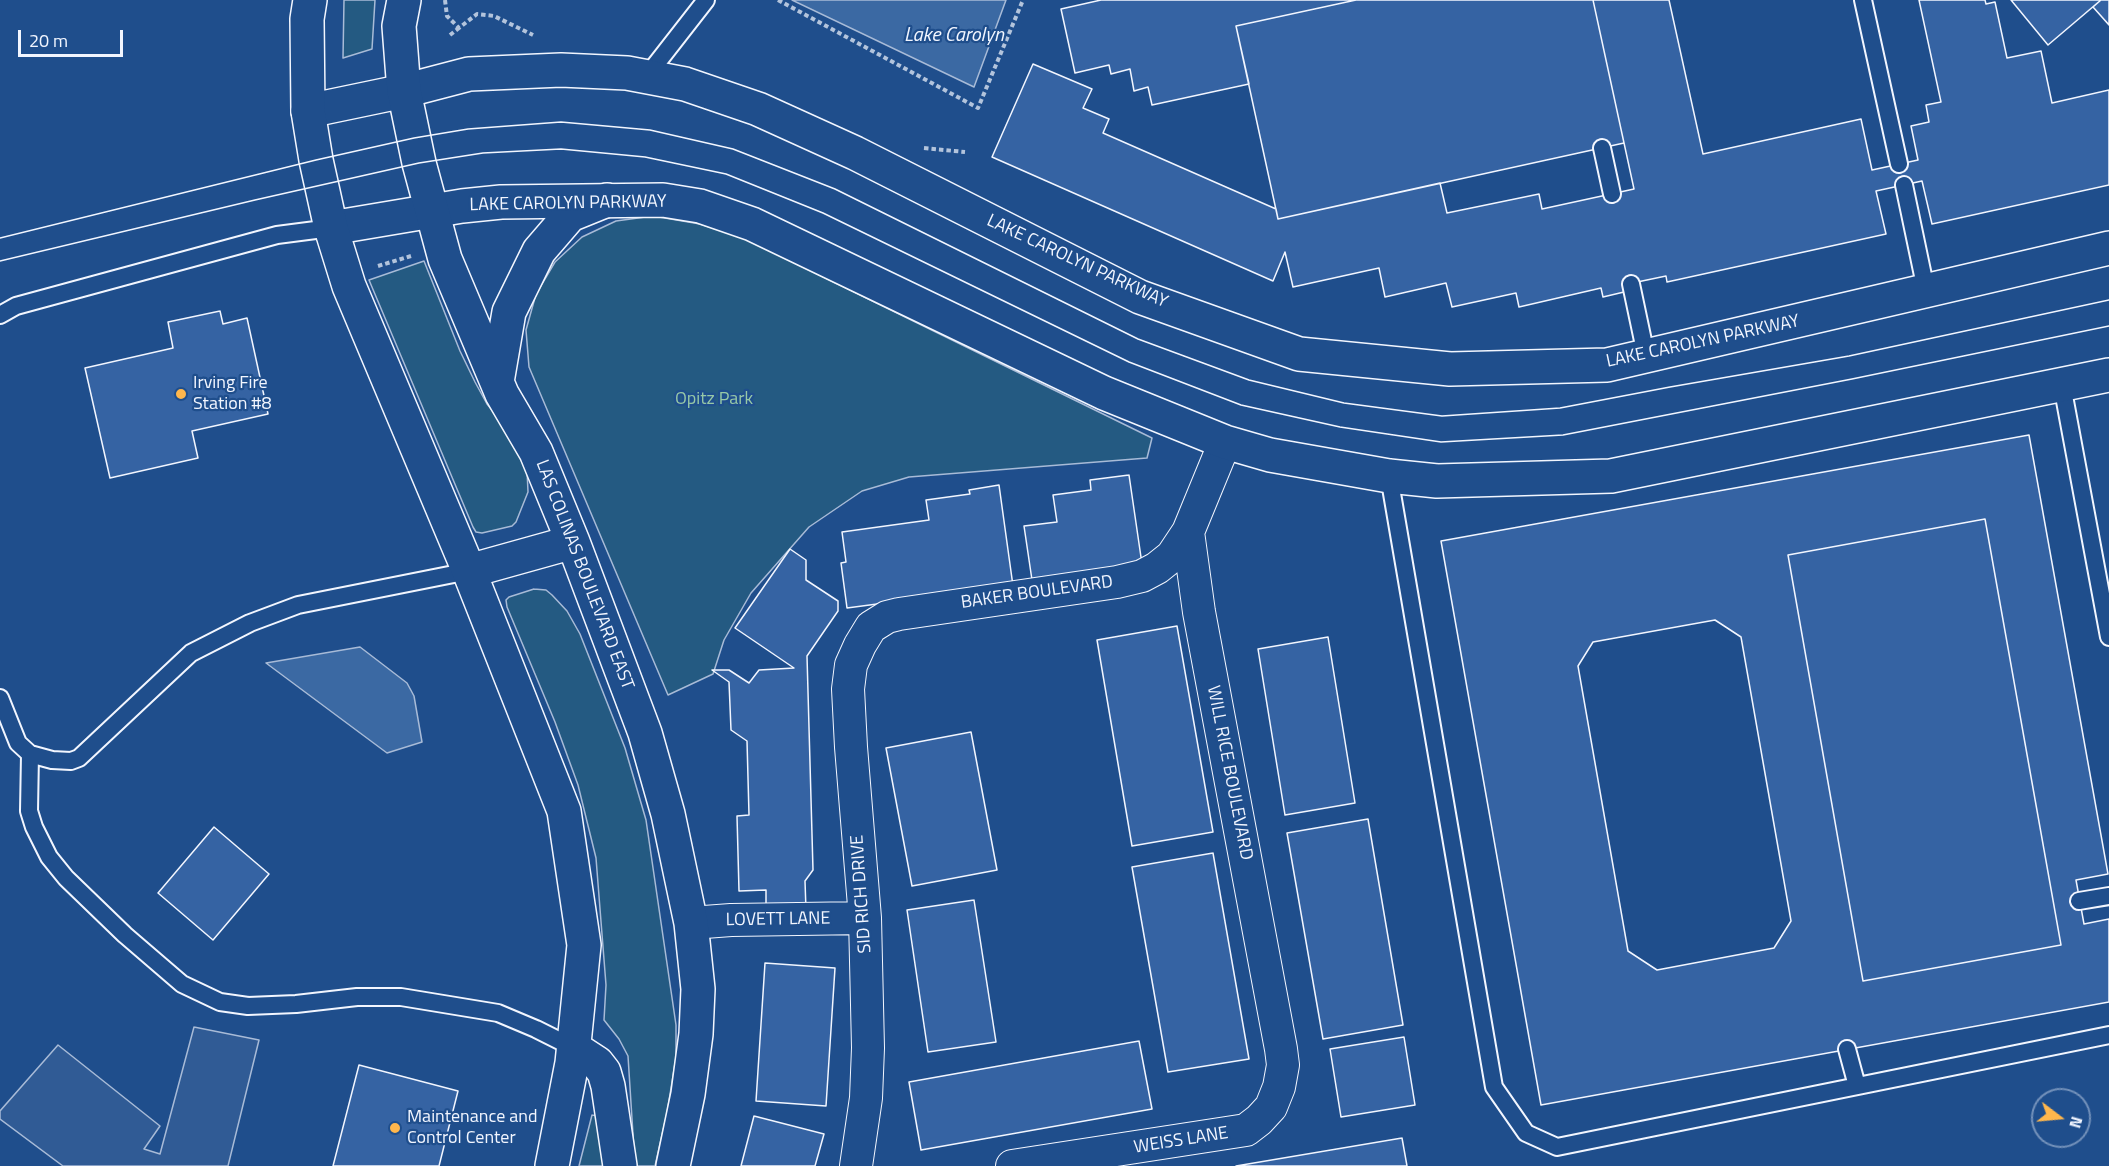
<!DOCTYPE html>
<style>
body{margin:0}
#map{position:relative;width:2109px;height:1166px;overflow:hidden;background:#1f4e8c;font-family:"Titillium Web",sans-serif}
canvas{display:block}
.north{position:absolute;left:2031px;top:1088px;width:60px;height:60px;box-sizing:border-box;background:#1f4e8c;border:2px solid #7391ba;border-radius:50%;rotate:106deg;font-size:16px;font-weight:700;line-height:24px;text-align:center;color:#f2f6ff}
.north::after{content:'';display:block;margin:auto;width:21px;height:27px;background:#ffb74d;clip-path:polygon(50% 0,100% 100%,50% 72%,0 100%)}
.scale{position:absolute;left:18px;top:30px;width:105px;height:27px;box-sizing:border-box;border:3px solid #f2f6ff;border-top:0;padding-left:8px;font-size:18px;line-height:21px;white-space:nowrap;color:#f2f6ff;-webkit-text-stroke:4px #1f4e8c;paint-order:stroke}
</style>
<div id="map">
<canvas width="2109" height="1166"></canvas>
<div class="north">N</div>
<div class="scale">20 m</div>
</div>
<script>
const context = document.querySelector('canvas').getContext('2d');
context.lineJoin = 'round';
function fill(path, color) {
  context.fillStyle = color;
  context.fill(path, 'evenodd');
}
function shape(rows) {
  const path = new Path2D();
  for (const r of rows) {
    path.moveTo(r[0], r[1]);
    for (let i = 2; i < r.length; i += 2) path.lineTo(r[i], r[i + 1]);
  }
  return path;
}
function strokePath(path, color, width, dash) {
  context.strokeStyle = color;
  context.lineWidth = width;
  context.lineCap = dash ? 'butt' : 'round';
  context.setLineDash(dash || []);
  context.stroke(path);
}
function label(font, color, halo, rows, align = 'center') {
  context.font = font + ' "Titillium Web",sans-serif';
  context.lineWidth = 4.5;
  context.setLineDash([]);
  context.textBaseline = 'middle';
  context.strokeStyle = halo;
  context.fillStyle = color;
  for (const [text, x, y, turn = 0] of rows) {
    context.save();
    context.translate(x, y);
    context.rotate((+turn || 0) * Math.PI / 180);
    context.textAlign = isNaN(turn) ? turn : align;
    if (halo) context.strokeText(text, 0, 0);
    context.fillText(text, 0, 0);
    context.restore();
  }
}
const green = shape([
 [344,0,375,0,372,49,343,58,344,0],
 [653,216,700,224,744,238,1152,438,1147,458,909,477,862,491,809,527,751,593,724,640,713,674,668,695,529,367,526,330,536,294,555,262,582,237,616,221,653,216],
 [424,261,460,351,475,382,487,404,505,426,527,470,528,492,516,522,512,526,482,533,476,532,473,527,369,280,424,261],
 [534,589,546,590,552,595,567,611,580,634,625,748,646,820,676,1025,676,1057,667,1113,655,1166,635,1166,628,1056,619,1039,604,1020,606,985,596,858,578,785,555,722,507,607,506,600,509,597,534,589],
 [592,1115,604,1117,606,1166,579,1166,592,1115]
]);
const parking = shape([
 [194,1027,259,1040,228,1166,63,1166,0,1119,0,1111,58,1045,160,1126,144,1149,160,1154,194,1027]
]);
const water = shape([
 [792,0,1006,0,974,87,792,0],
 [360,647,407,683,414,696,422,742,387,753,266,663,360,647]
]);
const building = shape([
 [1101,0,1356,0,1236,26,1249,84,1152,105,1148,87,1134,91,1130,69,1111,74,1109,65,1075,73,1061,9,1101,0],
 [1356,0,1593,0,1624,143,1278,219,1236,26,1356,0],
 [1593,0,1669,0,1703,154,1861,119,1872,170,1918,160,1911,126,1929,122,1926,105,1941,102,1919,0,1985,0,1986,4,1995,2,2007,58,2041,51,2052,103,2109,90,2109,185,1932,224,1922,181,1876,191,1886,234,1667,282,1666,276,1623,285,1624,292,1603,297,1601,288,1519,307,1516,293,1452,307,1446,283,1385,297,1379,268,1293,287,1285,252,1273,281,992,157,1033,64,1092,89,1083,108,1109,119,1103,133,1276,209,1278,219,1440,183,1447,213,1539,194,1542,209,1634,189,1593,0],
 [2011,0,2101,0,2048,45,2011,0],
 [2101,0,2109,0,2109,25,2093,7,2101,0],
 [220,311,223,324,247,318,268,414,192,431,198,458,110,478,85,368,173,348,168,322,220,311],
 [2029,435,2108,874,2076,880,2084,924,2109,919,2109,1002,1541,1105,1441,541,2029,435],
 [1985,519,2061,945,1863,981,1788,555,1985,519],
 [1715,620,1741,637,1791,921,1774,948,1657,970,1628,951,1578,666,1593,642,1715,620],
 [1129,475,1142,564,1032,580,1024,526,1057,522,1053,495,1091,490,1090,480,1129,475],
 [999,485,1013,586,847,608,841,563,846,562,842,532,929,520,926,500,970,494,969,490,999,485],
 [1985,519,2061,945,1863,981,1788,555,1985,519],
 [790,549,806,560,806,580,838,601,838,611,807,656,813,870,805,881,806,910,766,912,766,890,739,891,737,816,749,815,747,741,731,730,729,682,712,670,729,670,749,683,759,670,794,668,735,628,790,549],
 [1177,626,1213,832,1132,846,1097,640,1177,626],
 [1328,637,1355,803,1285,815,1258,649,1328,637],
 [971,732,997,870,912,886,886,748,971,732],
 [1368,819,1403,1025,1323,1039,1287,833,1368,819],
 [214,827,269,874,213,940,158,893,214,827],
 [1213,853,1249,1059,1168,1072,1132,867,1213,853],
 [974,900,996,1042,928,1052,907,910,974,900],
 [765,963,835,968,826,1106,756,1101,765,963],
 [1404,1037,1415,1105,1341,1117,1330,1049,1404,1037],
 [1139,1041,1152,1109,921,1150,909,1082,1139,1041],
 [359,1065,458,1091,439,1166,333,1166,359,1065],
 [754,1116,824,1134,815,1166,741,1166,754,1116],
 [1402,1138,1407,1166,1236,1166,1402,1138]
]);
const path = shape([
 [445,0,447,16,459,28,477,14,494,16,533,35],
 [778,0,978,108,1023,0],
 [450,35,459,28],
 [924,148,965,152],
 [378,266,411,256]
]);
const service = shape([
 [1863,0,1899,164],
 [646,77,706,0],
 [1602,148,1612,194],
 [1904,185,1926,290],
 [1631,284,1646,355],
 [0,315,16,306,277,235,331,228],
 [2062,385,2109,637],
 [1389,476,1494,1087,1526,1133,1557,1147,2109,1035],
 [0,698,18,743,30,754,52,760,71,761,79,758,191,653,250,623,298,605,469,571],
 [30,754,29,811,34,827,49,857,66,878,125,935,182,984,220,1002,248,1006,296,1004,357,997,401,997,498,1013,536,1029,574,1048],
 [2079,901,2109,896],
 [1847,1049,1857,1086]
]);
const minor = shape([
 [691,923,731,920,865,918],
 [856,1166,866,1098,868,1048,865,918,851,747,848,689,851,665,860,645,871,627,887,617,899,614,1117,582,1142,576,1157,568,1172,556,1188,532],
 [1012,1166,1246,1130,1259,1120,1271,1107,1279,1087,1283,1065,1281,1049,1199,612,1188,532,1225,442]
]);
const tertiary = shape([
 [308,111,404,91,469,74,561,70,627,73,685,84,758,109,855,153,1140,297,1299,354,1450,369,1607,365,2109,248],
 [331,228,462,206,501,202,663,200,700,206,752,224,1104,393,1225,442,1270,455,1389,476,1437,481,1611,476,2109,375]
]);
const secondary = shape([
 [310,0,307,19,308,111,316,160,331,228,349,286,469,571,564,811,584,945,572,1063,552,1166],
 [404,0,399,26,404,91,419,163,445,259,502,394,536,452,573,542,645,733,668,814,691,923,698,989,696,1034,688,1094,673,1166],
 [497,382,509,312,539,251,570,215,607,200],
 [469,571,573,542],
 [574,1048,597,1063,604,1072,608,1086,620,1166]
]);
const tram = shape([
 [0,238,316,160,414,138,468,129,561,122,650,130,733,149,835,189,1138,339,1249,380,1344,403,1442,416,1560,408,1670,387,1849,356,2109,300],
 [0,261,255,200,419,163,483,153,561,149,645,157,726,174,823,213,1129,362,1241,405,1340,427,1441,442,1563,435,1852,379,2109,326]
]);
const markers = [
 [181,394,6,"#ffb74d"],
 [395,1128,6,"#ffb74d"]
];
const streetNames = [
 ["LAKE CAROLYN PARKWAY",568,204,-1],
 ["LAKE CAROLYN PARKWAY",1077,262,25],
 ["LAKE CAROLYN PARKWAY",1703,342,-12],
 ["LAS COLINAS BOULEVARD EAST",584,575,69],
 ["BAKER BOULEVARD",1037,593,-8],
 ["WILL RICE BOULEVARD",1229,773,79],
 ["SID RICH DRIVE",862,894,-94],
 ["LOVETT LANE",778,920,-1],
 ["WEISS LANE",1181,1141,-9]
];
const poiNames = [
 ["Irving Fire",193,384],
 ["Station #8",193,405],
 ["Maintenance and",407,1118],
 ["Control Center",407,1139]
];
const parkNames = [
 ["Opitz Park",714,400]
];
const waterNames = [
 ["Lake Carolyn",954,36]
];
fill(green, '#245a82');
strokePath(green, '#a8bbd7', 1.5);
fill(parking, '#305b95');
strokePath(parking, '#a8bbd7', 1.5);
fill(water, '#3b69a3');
strokePath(water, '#a8bbd7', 1.5);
fill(building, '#3563a3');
strokePath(building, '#f2f6ff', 1.5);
strokePath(service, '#f2f6ff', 20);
strokePath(minor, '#f2f6ff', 34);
strokePath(tertiary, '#f2f6ff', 36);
strokePath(secondary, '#f2f6ff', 36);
strokePath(path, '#b3c4dc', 4, [4.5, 3]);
strokePath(service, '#1f4e8c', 16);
strokePath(minor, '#1f4e8c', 32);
strokePath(tertiary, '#1f4e8c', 33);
strokePath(secondary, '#1f4e8c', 33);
strokePath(tram, '#f2f6ff', 1.5);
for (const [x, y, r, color] of markers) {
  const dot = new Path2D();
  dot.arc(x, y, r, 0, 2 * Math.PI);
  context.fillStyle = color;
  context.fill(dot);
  strokePath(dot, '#1f4e8c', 2);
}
label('18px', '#f2f6ff', '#1f4e8c', streetNames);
label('18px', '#f2f6ff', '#1f4e8c', poiNames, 'left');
label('18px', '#97c8a6', '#1f4e8c', parkNames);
label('italic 20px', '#f2f6ff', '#1f4e8c', waterNames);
</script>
